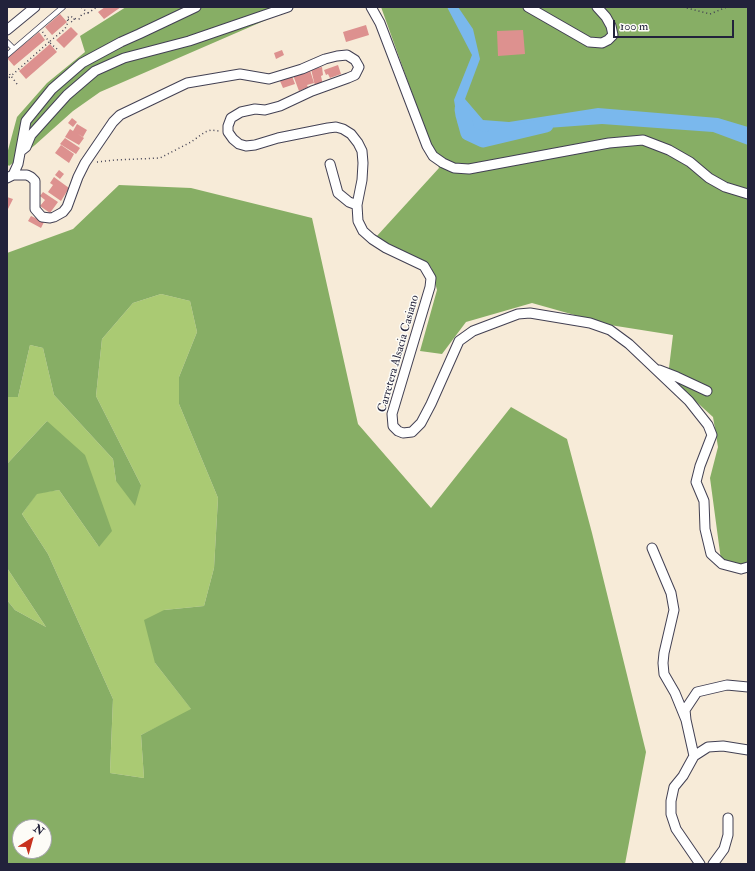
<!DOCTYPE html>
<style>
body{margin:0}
#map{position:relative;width:755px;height:871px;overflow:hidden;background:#f7ebd8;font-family:"IM FELL Double Pica",serif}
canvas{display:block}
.frame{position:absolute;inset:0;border:8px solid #22223b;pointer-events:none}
.north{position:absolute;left:12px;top:819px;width:40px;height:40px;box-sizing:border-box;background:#fdfcf7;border:1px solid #a5a5ac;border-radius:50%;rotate:37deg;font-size:11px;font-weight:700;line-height:16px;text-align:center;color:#22223b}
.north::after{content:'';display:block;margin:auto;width:14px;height:18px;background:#c8321e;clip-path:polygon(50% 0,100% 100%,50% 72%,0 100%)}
.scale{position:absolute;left:613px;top:20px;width:121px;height:18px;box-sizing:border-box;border:2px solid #22223b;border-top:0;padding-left:5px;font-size:12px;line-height:14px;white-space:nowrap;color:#22223b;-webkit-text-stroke:3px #fdfcf7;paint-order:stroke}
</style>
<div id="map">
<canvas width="755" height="871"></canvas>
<div class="frame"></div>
<div class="north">N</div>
<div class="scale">100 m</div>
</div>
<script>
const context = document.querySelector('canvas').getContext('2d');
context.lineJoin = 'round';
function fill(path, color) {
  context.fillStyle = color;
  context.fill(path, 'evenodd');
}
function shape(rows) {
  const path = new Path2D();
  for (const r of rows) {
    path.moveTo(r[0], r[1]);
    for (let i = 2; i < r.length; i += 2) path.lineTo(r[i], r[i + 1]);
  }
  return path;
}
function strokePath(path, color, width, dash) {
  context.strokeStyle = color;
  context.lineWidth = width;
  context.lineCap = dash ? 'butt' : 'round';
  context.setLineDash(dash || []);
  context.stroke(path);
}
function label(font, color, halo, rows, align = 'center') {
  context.font = font + ' "IM FELL Double Pica",serif';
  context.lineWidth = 3;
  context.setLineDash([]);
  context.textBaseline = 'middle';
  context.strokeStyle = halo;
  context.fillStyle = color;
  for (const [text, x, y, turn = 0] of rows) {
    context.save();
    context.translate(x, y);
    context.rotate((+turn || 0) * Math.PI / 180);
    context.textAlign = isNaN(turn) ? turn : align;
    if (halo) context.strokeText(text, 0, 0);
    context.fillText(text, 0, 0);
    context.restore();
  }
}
const green = shape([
 [161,294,190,301,197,332,179,377,179,404,218,498,214,568,204,606,164,610,155,663,192,710,141,735,144,778,110,773,113,699,48,554,22,514,37,493,59,490,99,547,47,421,7,464,7,397,18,397,30,345,43,348,54,395,113,459,116,481,141,485,96,396,102,339,133,303],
 [7,568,46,627,15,610,7,600]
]);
const forest = shape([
 [126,7,296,7,100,92,73,111,35,145,9,166,7,164,7,154,17,117,47,83,85,52,80,36],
 [381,7,748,7,748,570,721,560,710,478,718,447,713,417,668,376,673,335,610,325,532,303,466,322,442,354,420,351,437,290,431,267,376,237,439,168],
 [119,185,191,188,312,218,358,424,431,508,511,407,567,439,592,533,646,752,625,864,7,864,7,600,15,610,46,627,7,568,7,464,47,421,85,455,112,531,99,547,59,490,37,494,22,514,48,554,113,699,110,773,144,778,141,735,191,709,155,663,144,620,164,610,204,606,214,568,218,498,179,404,179,377,197,332,190,301,161,294,133,303,102,339,96,396,141,485,135,506,116,481,113,459,54,395,43,348,30,345,18,397,7,397,7,253,73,229],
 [20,827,44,827,44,851,20,851]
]);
const water = shape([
 [447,7,458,7,473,29,480,59,465,99,483,120,509,122,598,108,718,118,748,127,748,145,713,132,602,124,479,133,458,124,454,100,472,55]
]);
const river = shape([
 [462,109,463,115,468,133,483,140,546,125]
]);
const building = shape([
 [105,7,121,7,104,19,98,12],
 [60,14,67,22,52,35,45,27],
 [366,25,369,35,346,42,343,32],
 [71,27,78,34,64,48,56,40],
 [523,30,525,54,498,56,497,31],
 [39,32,45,40,14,66,7,58],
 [50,44,57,52,26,79,19,71],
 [282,50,284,55,276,59,274,53],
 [338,65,341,74,330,78,328,74,326,75,324,70],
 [322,67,323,75,321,76,323,85,315,86,311,69],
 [310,70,314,83,307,85,308,87,299,91,293,75],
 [292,76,295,84,283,88,280,81],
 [72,118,77,122,73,127,68,123],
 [77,124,87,130,83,137,78,134,84,138,79,145,65,137,70,129,73,131],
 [65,138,80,148,76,154,60,144],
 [61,145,74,154,69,163,55,153],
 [59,170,64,174,60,179,55,175],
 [54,177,69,188,61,201,48,192,53,185,50,183],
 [43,192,58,202,50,213,40,206,45,200,40,196],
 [7,197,13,199,7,211],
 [31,216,44,222,41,228,28,221]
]);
const path = shape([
 [683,7,710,14,727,7],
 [88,13,97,7],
 [68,19,72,22,75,18],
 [57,49,49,42,65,29,68,22,67,18,70,16,76,19,79,19,82,14,88,13,81,7],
 [7,71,11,76,7,79],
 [17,84,11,76,49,42,42,31],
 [97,162,115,160,160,158,191,142,205,132,211,130,219,131]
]);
const lane = shape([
 [7,42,13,48],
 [7,55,63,7]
]);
const street = shape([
 [371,7,380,23,427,146,433,156,443,163,454,168,469,169,609,143,643,140,669,150,690,162,709,178,725,187,748,194],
 [528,7,589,42,602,43,608,40,613,35,611,26,606,17,597,7],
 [7,30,35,7],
 [21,151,26,147,31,135,67,95,95,71,124,58,189,41,288,7],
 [330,164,338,193,349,202,357,205],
 [13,175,27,175,31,177,35,181,35,209,42,217,50,218,54,217,63,212,67,207,78,177,85,163,113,122,120,115,187,83,240,74,269,79,302,69,325,59,337,56,347,55,355,60,359,67,355,75,348,78,312,91,280,106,265,110,255,109,241,112,231,118,228,126,228,132,233,139,239,144,246,146,255,145,278,138,328,128,336,127,343,129,351,134,358,143,362,151,363,163,362,180,357,205,358,221,363,231,372,239,386,248,424,266,431,278,430,287,392,414,393,426,398,431,403,433,412,432,421,423,431,404,459,341,473,331,518,314,530,313,590,323,610,330,629,344,689,401,708,425,712,435,700,466,696,482,704,501,705,529,711,554,722,564,741,569,748,567],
 [7,178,13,175,18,164,26,121,52,89,82,63,121,42,139,34,196,7],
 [659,370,677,377,707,391],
 [652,548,671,593,674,610,664,653,663,663,664,674,675,693,686,720],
 [694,756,686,720,685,710,697,692,727,685,748,687],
 [700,864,676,829,671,814,671,801,674,787,683,776,694,756,708,747,723,746,748,750],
 [713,864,724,849,728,835,728,818]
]);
const streetNames = [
 ["Carretera Alsacia Casiano",399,354,-74]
];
fill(green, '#aaca73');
fill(forest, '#87ae65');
fill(water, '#7ab8ed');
strokePath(river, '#7ab8ed', 15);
fill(building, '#dd918f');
strokePath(lane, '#424053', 6);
strokePath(street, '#424053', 11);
strokePath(path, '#424053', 1.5, [1, 3]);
strokePath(lane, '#fff', 4.5);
strokePath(street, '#fff', 9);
label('12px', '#22223b', '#fdfcf7', streetNames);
</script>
